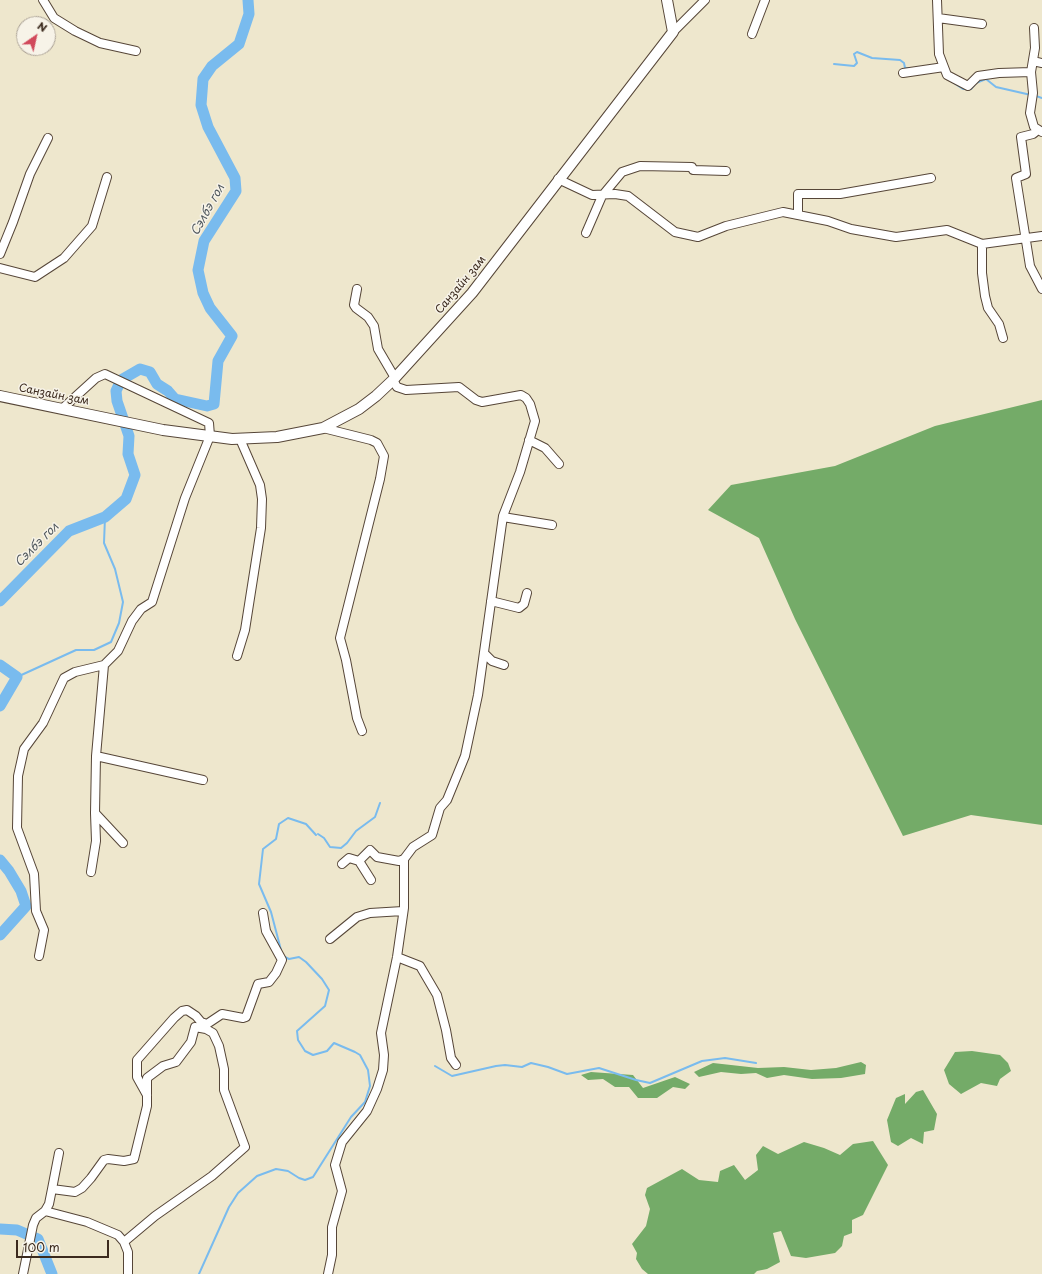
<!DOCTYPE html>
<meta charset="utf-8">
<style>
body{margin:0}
#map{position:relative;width:1042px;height:1274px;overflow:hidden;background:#eee7cd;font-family:"Playpen Sans",sans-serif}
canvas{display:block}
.north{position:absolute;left:16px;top:16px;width:40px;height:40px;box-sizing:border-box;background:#f7f3e8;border:1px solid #aca397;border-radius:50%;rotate:34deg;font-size:11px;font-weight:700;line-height:16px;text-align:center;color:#3b2a1e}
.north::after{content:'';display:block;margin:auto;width:14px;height:18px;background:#d1495b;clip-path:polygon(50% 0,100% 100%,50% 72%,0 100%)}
.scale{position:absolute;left:16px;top:1240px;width:93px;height:18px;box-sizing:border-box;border:2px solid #3b2a1e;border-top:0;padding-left:5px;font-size:12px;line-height:14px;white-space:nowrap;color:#3b2a1e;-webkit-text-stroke:3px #f7f3e8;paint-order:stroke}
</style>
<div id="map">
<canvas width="1042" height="1274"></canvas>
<div class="north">N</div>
<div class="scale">100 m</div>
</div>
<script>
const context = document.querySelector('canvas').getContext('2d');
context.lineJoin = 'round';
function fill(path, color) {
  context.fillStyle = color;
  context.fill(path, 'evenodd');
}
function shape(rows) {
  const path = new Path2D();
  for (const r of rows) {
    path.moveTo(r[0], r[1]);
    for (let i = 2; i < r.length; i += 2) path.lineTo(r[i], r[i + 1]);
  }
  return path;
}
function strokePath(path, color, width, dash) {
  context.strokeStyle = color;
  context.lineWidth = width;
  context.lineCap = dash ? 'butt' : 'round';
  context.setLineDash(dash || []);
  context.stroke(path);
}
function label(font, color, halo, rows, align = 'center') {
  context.font = font + ' "Playpen Sans",sans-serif';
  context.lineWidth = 3;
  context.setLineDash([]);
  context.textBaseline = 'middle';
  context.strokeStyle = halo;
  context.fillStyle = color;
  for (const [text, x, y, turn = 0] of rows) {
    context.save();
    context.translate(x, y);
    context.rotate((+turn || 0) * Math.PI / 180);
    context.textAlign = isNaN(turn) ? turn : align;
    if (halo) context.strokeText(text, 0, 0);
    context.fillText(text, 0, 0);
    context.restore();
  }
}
const forest = shape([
 [1042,400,1042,825,971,815,903,836,795,619,759,538,708,510,731,485,835,466,935,426],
 [972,1051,1000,1055,1008,1063,1011,1071,1000,1079,997,1086,981,1083,961,1094,949,1084,944,1070,955,1052],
 [861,1062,866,1065,865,1074,841,1078,812,1079,784,1075,767,1078,756,1073,741,1074,721,1072,699,1077,694,1072,713,1063,758,1068,784,1067,811,1070,836,1068],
 [591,1072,633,1075,643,1088,675,1077,690,1084,685,1089,673,1087,657,1098,638,1098,629,1087,615,1087,603,1079,588,1080,581,1075],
 [923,1090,937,1114,934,1130,924,1132,923,1144,911,1138,898,1146,891,1142,887,1120,896,1098,905,1094,905,1104,916,1092],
 [873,1141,888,1165,863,1215,852,1220,852,1233,844,1236,842,1246,835,1253,806,1258,791,1256,781,1231,773,1233,780,1262,767,1269,757,1271,754,1274,648,1274,642,1269,636,1259,637,1253,632,1244,646,1226,650,1209,645,1195,647,1188,682,1169,699,1180,718,1182,720,1171,734,1165,745,1180,758,1170,756,1155,763,1146,778,1154,804,1142,824,1148,840,1155,853,1144]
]);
const stream = shape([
 [834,64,854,66,857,63,854,54,857,52,872,58,900,60,904,63,905,68,911,68],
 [951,81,963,89,971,89,976,83,986,79,996,87,1031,95],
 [1036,96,1042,98],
 [17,677,76,650,94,650,111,642,119,623,123,602,115,569,104,543,105,517],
 [318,834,324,838,330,847,341,848,347,843,356,831,375,817,380,803],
 [281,950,271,912,259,884,263,849,276,839,279,824,288,818,306,824,316,835],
 [435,1066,452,1076,496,1066,505,1065,522,1067,531,1063,548,1067,567,1074,599,1068,636,1080,650,1083,702,1061,725,1058,756,1063],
 [199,1274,229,1207,238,1193,257,1176,276,1169,288,1171,299,1178,305,1180,313,1177,351,1117,365,1102,370,1086,368,1070,360,1055,355,1052,334,1043,327,1051,313,1055,305,1051,298,1040,297,1031,325,1006,329,990,322,979,306,962,299,957,289,959,285,957]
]);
const river = shape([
 [0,601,69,531,105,517,126,499,135,475,128,454,129,436,117,401,116,391,121,380,140,369,150,372,157,384,168,391,175,399,207,406,214,404,218,361,232,336,210,308,203,293,198,270,204,241,236,191,235,178,208,127,201,105,203,79,212,66,239,44,249,14,248,0],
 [0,665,17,677,0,706],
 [0,860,9,871,21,891,26,906,0,935],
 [0,1229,17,1230,38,1239,52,1274]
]);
const minor = shape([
 [43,0,54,18,75,31,100,43,136,51],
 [937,0,939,54,947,75,968,86,978,76,999,73,1031,72,1033,93,1030,113,1034,127,1042,132],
 [938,18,982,24],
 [673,32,705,0],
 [752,34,765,0],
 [1033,61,1042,63],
 [1031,72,1035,48,1034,28],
 [903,73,944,67],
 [1038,130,1033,134,1021,137,1026,174,1016,178,1030,266,1042,289],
 [558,179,592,195,615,194,628,196,675,232,698,237,726,226,783,212,828,221,851,229,896,237,947,230,982,244,1042,236],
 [798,215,798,194,840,194,931,178],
 [586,233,602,196,622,172,640,166,692,167,693,170,726,171],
 [982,244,982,273,985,296,988,308,999,324,1003,338],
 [0,254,13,222,30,174,48,138],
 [0,268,35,277,64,258,92,226,107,177],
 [357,289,354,305,356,308,368,317,374,326,378,349,395,378],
 [63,408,96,378,105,374,209,423,210,436,185,498,152,602,141,609,132,621,118,651,104,665,96,756,203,780],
 [323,428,371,440,377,443,384,456,380,479,340,638,346,660,357,718,362,731],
 [529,440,545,448,559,464],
 [503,517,552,525],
 [491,601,519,608,524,604,527,593],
 [484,653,492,661,504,665],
 [237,656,245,630,261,528,262,499,260,485,240,439],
 [96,756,95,813,123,843],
 [342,864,349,858,359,861],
 [91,872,96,841,95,813],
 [371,880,359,861,370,850,377,857,399,861,404,859],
 [330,939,357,917,370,913,403,911],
 [39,956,44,930,36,911,34,874,17,828,18,776,24,749,43,723,64,678,75,672,104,665],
 [397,957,420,966,437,995,446,1030,451,1058,456,1065],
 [147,1095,137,1077,137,1060,174,1018,182,1011,187,1010,196,1016,201,1022,207,1024,222,1014,243,1018,246,1017,258,984,269,982,276,973,282,960,266,931,263,913],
 [52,1189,59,1153],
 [45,1211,87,1222,118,1235,124,1242,128,1252,128,1274],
 [23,1274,33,1225,36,1218,45,1211,49,1204,52,1189,75,1192,82,1188,91,1178,104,1160,108,1159,124,1161,134,1159,147,1106,147,1078,163,1066,176,1062,191,1042,195,1027,206,1029,213,1033,219,1046,224,1069,224,1090,245,1147,212,1176,155,1216,124,1242],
 [328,1274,332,1255,332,1227,342,1191,335,1165,342,1142,367,1111,377,1089,383,1070,384,1055,381,1033,397,957,404,908,404,859,413,847,432,835,440,808,447,800,465,756,478,695,503,516,520,472,535,421,530,404,526,398,521,395,482,402,476,400,459,387,406,390,397,387,393,380]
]);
const major = shape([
 [0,396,163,430,232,439,277,437,323,428,359,409,376,396,393,380,472,293,673,32,667,0]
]);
const streetNames = [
 ["Санзайн зам",461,285,-50],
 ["Санзайн зам",54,395,11]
];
const waterNames = [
 ["Сэлбэ гол",208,210,-61],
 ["Сэлбэ гол",37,545,-45]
];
fill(forest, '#74ab68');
strokePath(stream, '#79bbee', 2);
strokePath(river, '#79bbee', 11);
strokePath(minor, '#564638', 10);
strokePath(major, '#564638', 12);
strokePath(minor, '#fff', 8);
strokePath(major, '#fff', 10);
label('11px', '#3b2a1e', '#f7f3e8', streetNames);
label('italic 12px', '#4e565c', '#f7f3e8', waterNames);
</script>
